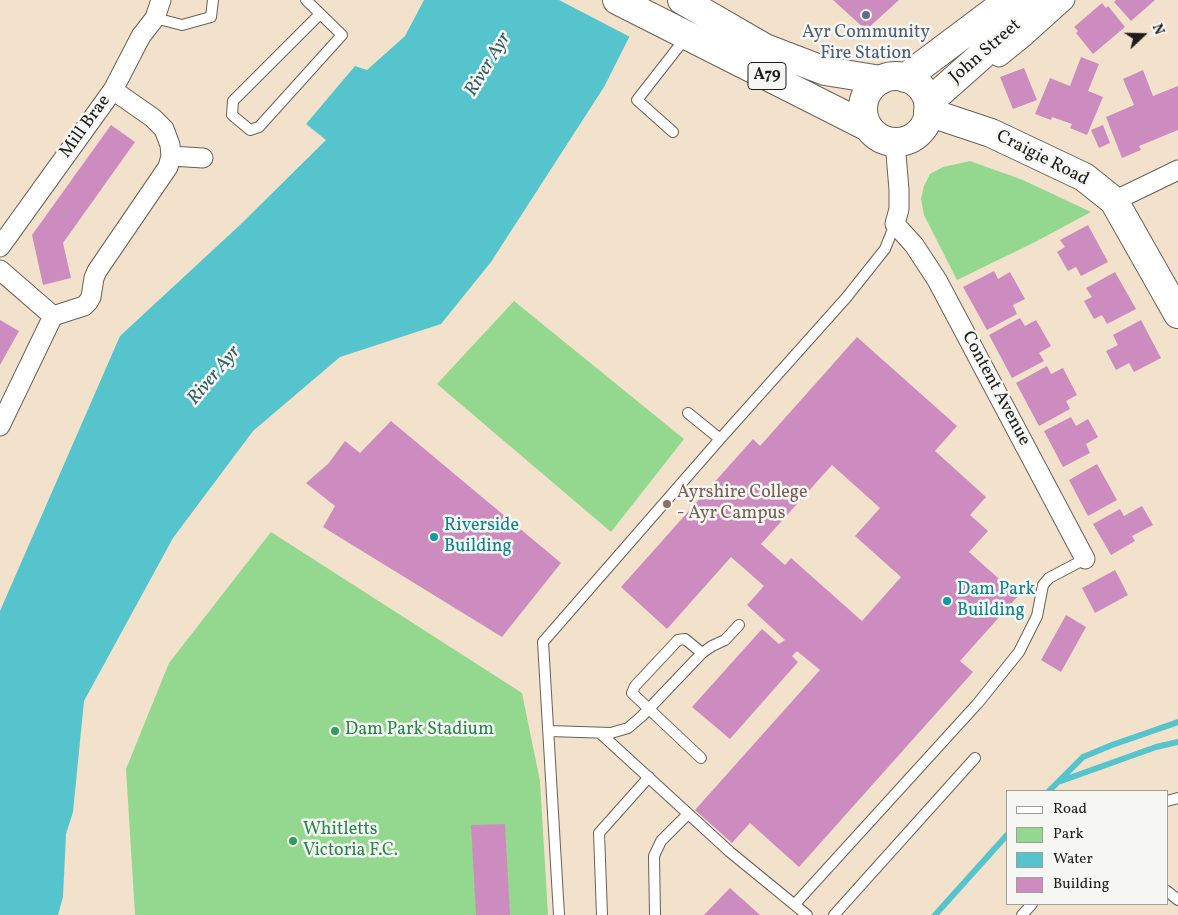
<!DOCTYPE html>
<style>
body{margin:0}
#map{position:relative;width:1178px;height:915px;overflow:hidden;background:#f3e2cb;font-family:Vollkorn,serif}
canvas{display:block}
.legend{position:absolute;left:1006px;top:790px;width:162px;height:115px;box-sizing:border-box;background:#f6f6f2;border:1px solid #9f9f9c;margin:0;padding:6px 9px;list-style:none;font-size:15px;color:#1c1c1c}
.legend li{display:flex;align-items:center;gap:10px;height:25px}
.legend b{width:25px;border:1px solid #9f9f9c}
.north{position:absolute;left:1118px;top:10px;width:50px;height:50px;-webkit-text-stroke:4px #f6f6f2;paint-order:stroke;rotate:69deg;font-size:14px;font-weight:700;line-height:20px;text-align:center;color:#1c1c1c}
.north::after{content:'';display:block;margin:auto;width:18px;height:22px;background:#1c1c1c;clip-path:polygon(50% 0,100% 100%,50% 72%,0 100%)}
</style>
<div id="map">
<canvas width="1178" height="915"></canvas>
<ul class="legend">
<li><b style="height:6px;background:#fff"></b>Road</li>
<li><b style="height:14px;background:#94d78f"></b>Park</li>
<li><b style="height:14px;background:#56c4cc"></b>Water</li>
<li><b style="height:14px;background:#cd8cbf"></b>Building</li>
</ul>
<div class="north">N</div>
</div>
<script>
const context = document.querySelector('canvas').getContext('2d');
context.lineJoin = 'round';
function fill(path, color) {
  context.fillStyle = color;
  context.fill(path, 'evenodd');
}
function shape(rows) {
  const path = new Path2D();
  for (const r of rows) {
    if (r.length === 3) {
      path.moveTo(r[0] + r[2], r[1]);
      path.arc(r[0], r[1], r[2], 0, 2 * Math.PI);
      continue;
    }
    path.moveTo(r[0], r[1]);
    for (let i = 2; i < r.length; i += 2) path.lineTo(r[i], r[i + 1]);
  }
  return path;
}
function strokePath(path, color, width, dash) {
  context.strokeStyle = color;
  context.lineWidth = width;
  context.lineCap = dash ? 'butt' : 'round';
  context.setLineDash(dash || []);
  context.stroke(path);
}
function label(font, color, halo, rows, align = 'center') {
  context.font = font + ' Vollkorn,serif';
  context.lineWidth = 5;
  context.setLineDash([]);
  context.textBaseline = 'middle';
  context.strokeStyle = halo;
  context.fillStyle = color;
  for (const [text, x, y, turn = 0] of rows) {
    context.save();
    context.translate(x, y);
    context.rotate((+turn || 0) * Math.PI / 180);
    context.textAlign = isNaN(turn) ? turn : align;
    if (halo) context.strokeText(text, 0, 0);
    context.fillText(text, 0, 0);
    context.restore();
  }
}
const green = shape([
 [970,161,1023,180,1091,212,1035,242,957,280,924,215,921,199,924,186,930,174,943,167],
 [514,301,684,439,611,532,437,384],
 [271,532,522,693,540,781,548,915,135,915,126,769,169,663]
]);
const water = shape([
 [424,0,648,0,604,87,491,262,441,324,340,357,253,431,173,538,84,701,73,812,66,834,63,897,58,915,0,915,0,611,120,336,241,224,326,140,306,124,355,66,367,70,405,36]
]);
const pier = shape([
 [559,0,651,0,632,38]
]);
const stream = shape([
 [1061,781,1156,747,1178,742],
 [1049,791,1083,757,1112,745,1178,722],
 [935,915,1007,835]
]);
const building = shape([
 [833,0,899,0,866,30],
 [1116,0,1155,0,1131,21,1114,2],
 [1102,3,1106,8,1108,6,1125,27,1093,54,1076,33,1078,31,1074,27],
 [1081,57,1099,64,1088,91,1103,97,1087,135,1070,128,1072,124,1052,117,1051,120,1035,114,1050,78,1070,86],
 [1024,68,1037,100,1013,109,1000,77],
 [1143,70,1153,96,1178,86,1178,130,1139,146,1141,150,1122,158,1106,117,1134,105,1123,79],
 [111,125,135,142,63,243,71,278,43,285,32,235],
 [1103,125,1110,143,1099,148,1091,130],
 [1088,225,1108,262,1081,276,1076,267,1068,271,1057,252,1065,247,1060,240],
 [994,271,998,279,1010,272,1025,299,1013,305,1017,314,987,330,963,287],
 [1115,272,1136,309,1107,324,1102,315,1094,319,1084,301,1092,297,1086,288],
 [1020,318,1025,326,1036,320,1051,346,1039,353,1044,361,1012,378,989,335],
 [0,320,19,331,0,365],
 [1141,320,1161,358,1134,372,1129,363,1116,370,1106,351,1118,345,1113,335],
 [857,337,957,426,935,451,986,497,970,515,988,531,969,552,1018,596,960,661,973,672,799,867,750,823,732,843,695,810,820,670,797,651,792,656,798,662,730,739,692,707,762,629,779,644,785,640,747,605,764,586,731,557,667,629,621,587,753,439,760,446],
 [832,465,880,508,855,536,901,577,862,621,791,558,785,565,761,544],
 [1047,366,1051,374,1063,368,1077,395,1066,401,1070,409,1039,426,1016,383],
 [1071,417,1076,426,1088,419,1098,437,1086,444,1090,453,1063,467,1044,431],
 [391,421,561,563,502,637,323,527,335,506,306,483,328,464,345,441,360,453],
 [1097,464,1117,500,1088,516,1069,480],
 [1142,506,1153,525,1132,536,1135,541,1111,555,1093,524,1120,509,1124,516],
 [1115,570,1128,595,1095,613,1082,588],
 [1066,615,1086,627,1061,672,1041,660],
 [505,824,510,915,476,915,471,825],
 [730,888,760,915,704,915]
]);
const service = shape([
 [306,0,342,35,259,127,250,130,232,115,233,101,320,14],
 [155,18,182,25,211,17,213,0],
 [673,132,637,100,687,36],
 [688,413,720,439],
 [549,731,611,733,628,728,642,716,702,653,712,646,725,640,739,625],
 [600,733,730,852,807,915],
 [701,758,632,693,635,686,678,640,685,639,702,653],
 [1167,801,1178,798],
 [1167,891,1178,900],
 [795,904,978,703,1019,652,1037,616,1043,585,1049,578,1085,559],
 [559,915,543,642,720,439,846,298,885,249,895,224],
 [602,915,599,833,649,777],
 [655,915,654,856,661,841,688,814],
 [834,915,975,758],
 [1022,915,1032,904]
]);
const minor = shape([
 [999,57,1025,36,1065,0],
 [895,142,899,190,899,209,895,224,914,245,937,280,1085,559],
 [171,156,203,158],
 [1114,201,1178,170],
 [0,247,113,90,141,36,155,18,161,0],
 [0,270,53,316],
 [53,316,84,306,88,302,91,297,94,278,97,271,168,167,171,156,170,145,164,129,153,118,113,90],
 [0,426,53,316]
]);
const secondary = shape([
 [928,112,991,133,1084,177,1114,201,1178,314]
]);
const primary = shape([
 [617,0,868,127],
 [682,0,765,48,825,71,881,80],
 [896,109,33],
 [905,78,1009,0],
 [928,103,1044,0]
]);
const markers = [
 [866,15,5,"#5c6f8a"],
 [667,504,5,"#8d6e63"],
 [434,537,5,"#0f9aa8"],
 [947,601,5,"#0f9aa8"],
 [335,731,5,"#2e9e5b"],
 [293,841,5,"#2e9e5b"]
];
const shields = [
 [767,76,38]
];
const shieldNames = [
 ["A79",767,76]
];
const serviceNames = [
 ["Ayr Community",866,34],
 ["Fire Station",866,55]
];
const streetNames = [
 ["John Street",986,52,-41],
 ["Mill Brae",86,127,-54],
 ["Craigie Road",1042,159,27],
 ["Content Avenue",995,389,62]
];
const educationNames = [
 ["Ayrshire College",677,494],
 ["- Ayr Campus",677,515]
];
const cultureNames = [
 ["Riverside",444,527],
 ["Building",444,548],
 ["Dam Park",957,591],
 ["Building",957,612]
];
const leisureNames = [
 ["Dam Park Stadium",345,731],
 ["Whitletts",303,831],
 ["Victoria F.C.",303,852]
];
const waterNames = [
 ["River Ayr",489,65,-59],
 ["River Ayr",215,376,-50]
];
fill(green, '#94d78f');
fill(water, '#56c4cc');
fill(pier, '#f3e2cb');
strokePath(stream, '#56c4cc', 6);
fill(building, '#cd8cbf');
strokePath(service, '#676159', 12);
strokePath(minor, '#676159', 21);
strokePath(secondary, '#676159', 30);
strokePath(primary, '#676159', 30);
strokePath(service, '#fff', 10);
strokePath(minor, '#fff', 19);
strokePath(secondary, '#fff', 28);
strokePath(primary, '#fff', 28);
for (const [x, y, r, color] of markers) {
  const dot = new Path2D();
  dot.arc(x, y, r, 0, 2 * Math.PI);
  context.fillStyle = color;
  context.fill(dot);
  strokePath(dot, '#f6f6f2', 2);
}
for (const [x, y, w] of shields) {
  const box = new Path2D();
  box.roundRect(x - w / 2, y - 13.5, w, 27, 4);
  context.fillStyle = '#f6f6f2';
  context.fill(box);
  strokePath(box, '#1c1c1c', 1);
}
label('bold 16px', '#1c1c1c', null, shieldNames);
label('18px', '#4e5e75', '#f6f6f2', serviceNames);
label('18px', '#1c1c1c', '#f6f6f2', streetNames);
label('18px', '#785e54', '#f6f6f2', educationNames, 'left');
label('18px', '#0d838f', '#f6f6f2', cultureNames, 'left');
label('18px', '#27864d', '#f6f6f2', leisureNames, 'left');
label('italic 19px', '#335f62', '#f6f6f2', waterNames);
</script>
